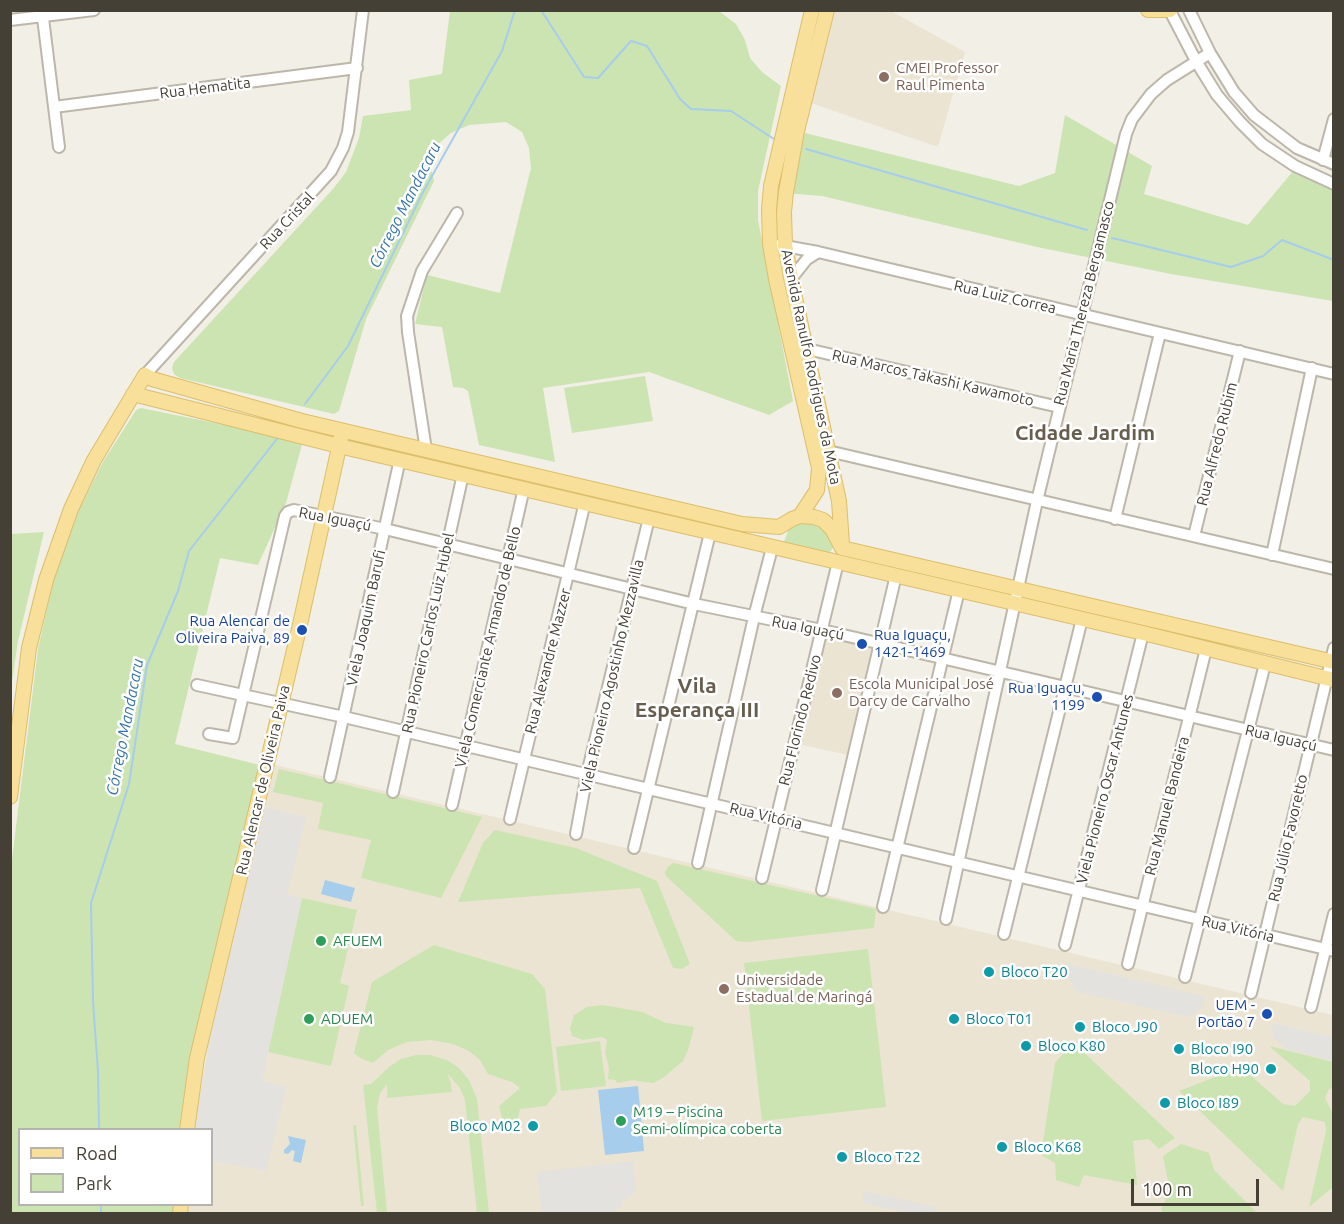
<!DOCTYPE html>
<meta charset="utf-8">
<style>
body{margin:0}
#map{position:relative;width:1344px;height:1224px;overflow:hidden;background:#f2efe7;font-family:Ubuntu,sans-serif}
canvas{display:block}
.frame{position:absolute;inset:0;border:12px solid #454036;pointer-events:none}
.legend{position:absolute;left:18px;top:1128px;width:195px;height:78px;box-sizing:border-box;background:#fff;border:2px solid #b5b3af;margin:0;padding:8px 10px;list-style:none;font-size:18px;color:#454036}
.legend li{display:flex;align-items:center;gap:12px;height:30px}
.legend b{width:30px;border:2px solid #b5b3af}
.scale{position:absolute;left:1131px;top:1179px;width:128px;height:27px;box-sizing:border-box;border:3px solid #454036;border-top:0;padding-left:8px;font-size:18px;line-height:21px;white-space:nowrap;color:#454036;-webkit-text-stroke:4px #fff;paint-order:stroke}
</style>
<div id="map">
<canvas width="1344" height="1224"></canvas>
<div class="frame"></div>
<ul class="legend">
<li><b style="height:8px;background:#f8e09a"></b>Road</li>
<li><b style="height:16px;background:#cce4b2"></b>Park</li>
</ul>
<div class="scale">100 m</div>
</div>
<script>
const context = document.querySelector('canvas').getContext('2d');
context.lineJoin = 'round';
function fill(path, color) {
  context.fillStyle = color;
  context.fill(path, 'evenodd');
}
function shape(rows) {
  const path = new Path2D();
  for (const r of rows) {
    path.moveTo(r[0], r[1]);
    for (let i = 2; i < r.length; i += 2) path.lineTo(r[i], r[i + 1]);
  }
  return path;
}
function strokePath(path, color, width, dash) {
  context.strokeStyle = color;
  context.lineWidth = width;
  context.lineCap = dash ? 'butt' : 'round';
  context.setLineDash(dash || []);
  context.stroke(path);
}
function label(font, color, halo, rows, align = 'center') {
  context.font = font + ' Ubuntu,sans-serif';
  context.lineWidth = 5;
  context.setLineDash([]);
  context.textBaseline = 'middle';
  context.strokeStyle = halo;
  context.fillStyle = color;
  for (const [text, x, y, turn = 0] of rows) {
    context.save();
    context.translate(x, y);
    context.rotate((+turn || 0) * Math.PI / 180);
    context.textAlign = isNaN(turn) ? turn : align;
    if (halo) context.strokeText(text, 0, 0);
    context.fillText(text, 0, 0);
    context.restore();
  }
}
const education = shape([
 [827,11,891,11,965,52,938,147,805,101],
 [822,630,879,643,852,756,794,743],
 [275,765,1333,1015,1333,1213,187,1214,188,1205,212,1204,212,1130,195,1129,197,1110,209,1042]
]);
const green = shape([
 [450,11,719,11,736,24,745,40,750,58,762,72,781,86,758,191,758,220,793,401,769,415,649,372,543,388,555,462,479,445,468,391,463,388,453,387,442,327,415,324,427,275,500,293,531,168,529,148,522,132,506,122,469,125,451,133,437,145,430,162,434,181,366,319,339,411,334,414,180,378,174,374,172,368,174,362,333,189,346,172,359,138,363,116,411,110,409,80,442,74],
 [1065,115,1152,166,1144,194,1248,225,1294,170,1333,185,1333,301,1171,274,1037,247,822,196,784,193,797,131,1019,186,1055,173],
 [645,376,653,421,572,433,564,388],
 [141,408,303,441,286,503,258,565,220,558,175,744,260,765,183,1129,20,1130,20,1204,175,1205,174,1213,11,1214,11,867,38,649,54,578,78,512,103,462,136,410],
 [799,522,822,525,834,545,831,551,829,553,784,542,789,528],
 [44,532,18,641,11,688,11,534],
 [279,769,482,817,441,898,361,878,371,840,318,829,323,803,273,792],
 [495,830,576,848,657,881,690,964,682,969,673,968,640,888,458,902,483,843],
 [673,863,876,909,874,928,747,942,736,941,666,876,665,872,668,867],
 [302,898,357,910,340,983,349,986,331,1066,268,1052],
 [434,945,532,974,545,989,557,1092,546,1106,520,1109,516,1128,505,1128,499,1106,520,1088,512,1082,488,1074,480,1060,469,1051,453,1044,431,1040,407,1042,388,1050,373,1063,360,1058,354,1053,372,982],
 [868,949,886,1107,762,1121,744,963],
 [603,1005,642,1012,666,1023,694,1027,688,1050,683,1061,663,1078,653,1083,632,1080,618,1083,615,1080,608,1079,609,1068,605,1052,607,1040,602,1037,583,1040,572,1036,570,1029,574,1015,587,1007],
 [600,1041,606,1086,561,1091,556,1047],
 [1073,1042,1175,1138,1159,1149,1149,1139,1133,1141,1137,1185,1084,1175,1079,1187,1056,1180,1055,1163,1041,1155,1055,1063],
 [1269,1046,1333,1062,1333,1088,1329,1089,1325,1098,1333,1114,1333,1187,1309,1207,1326,1131,1325,1122,1303,1117,1298,1124,1283,1191,1179,1091,1241,1067,1283,1104,1295,1106,1310,1091,1310,1081],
 [416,1055,430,1055,447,1060,459,1068,469,1080,477,1099,489,1213,477,1213,465,1100,460,1088,447,1073,450,1080,452,1092,387,1098,387,1084,380,1093,377,1108,387,1213,377,1213,363,1085,371,1084,389,1067,401,1059],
 [353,1125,356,1125,364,1206,361,1206],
 [1181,1144,1209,1153,1214,1170,1257,1213,1163,1213,1161,1209,1170,1191,1163,1156]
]);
const parking = shape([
 [265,807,306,817,287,894,302,898,262,1081,286,1087,266,1171,212,1161,212,1130,195,1129,209,1042],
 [1066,963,1206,997,1202,1008,1189,1017,1077,992,1068,977,1062,975],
 [1273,1023,1333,1037,1333,1061,1287,1049,1274,1038,1272,1032],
 [633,1161,636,1190,631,1196,627,1197,626,1201,621,1202,621,1208,616,1209,616,1213,542,1213,537,1172],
 [864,1191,936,1207,934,1213,908,1213,862,1203]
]);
const water = shape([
 [325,880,355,888,351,902,321,894],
 [638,1086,644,1151,605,1155,598,1090],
 [288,1136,306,1140,301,1163,293,1161,295,1151,292,1150,288,1154,284,1153,284,1150,290,1144]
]);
const stream = shape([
 [541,10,584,77,598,78,631,41,647,46,680,99,691,109,731,111,774,139],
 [806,149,1087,230],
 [1112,238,1231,267,1263,256,1282,240,1334,260],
 [305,404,348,346,422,194,502,51,515,10],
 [99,1130,98,1071,93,1002,91,903,129,784,147,665,178,591,189,551,280,435],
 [101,1204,101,1214]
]);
const minor = shape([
 [42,10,59,147],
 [1189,10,1210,53,1234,92,1254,115,1297,148,1334,164],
 [1170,11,1196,61,1217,95,1240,122,1262,144,1295,166,1334,184],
 [10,20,94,10],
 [54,107,357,68],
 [1323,160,1334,119],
 [779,245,818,252,807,259,791,279],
 [818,252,1334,374],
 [807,349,1059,407],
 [145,375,331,171,343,148,348,132,363,10],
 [426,450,408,332,407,316,422,271,457,213],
 [828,451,1334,569],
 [1115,519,1160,333],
 [1194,536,1240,351],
 [1272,555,1312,368],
 [197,685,344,717,1334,951],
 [209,734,233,738,285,516,288,512,294,510,385,529,694,604,822,630,1334,750],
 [330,777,400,459],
 [393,792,463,474],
 [452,805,524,488],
 [510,819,585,502],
 [576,834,587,774,649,518],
 [634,848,710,533],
 [698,863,754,617,772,548],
 [762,878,838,562],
 [822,890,896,575],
 [883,907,959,590],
 [946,919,1037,501,1126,134,1132,119,1151,94,1167,80,1210,53],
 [1004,934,1082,619],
 [1065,945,1143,633],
 [1128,964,1206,649],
 [1185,977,1265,664],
 [1251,993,1334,648],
 [1311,1007,1334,914]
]);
const major = shape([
 [827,10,797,131,786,192,784,212,785,245,791,279,839,501,842,544],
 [1148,10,1170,10],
 [133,394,339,446,1143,633,1334,680],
 [800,516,817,490,819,468,776,279,770,244,769,210,771,186,812,10],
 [10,797,29,648,46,580,71,509,94,460,145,375,152,379,302,421,742,524,779,527,792,519,800,516,814,517,823,520,832,529,842,548,1334,662],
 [187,1130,197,1058,299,629,341,438],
 [180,1214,181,1204]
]);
const markers = [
 [884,77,6,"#8d6e63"],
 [302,630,6,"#1a4fb4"],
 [862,644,6,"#1a4fb4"],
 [837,693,6,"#8d6e63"],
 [1097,697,6,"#1a4fb4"],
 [321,941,6,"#2e9e5b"],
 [989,972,6,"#0f9aa8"],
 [724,989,6,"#8d6e63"],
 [1267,1014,6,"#1a4fb4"],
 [309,1019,6,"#2e9e5b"],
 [954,1019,6,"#0f9aa8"],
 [1080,1027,6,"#0f9aa8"],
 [1026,1046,6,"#0f9aa8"],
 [1179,1049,6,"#0f9aa8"],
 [1271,1069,6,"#0f9aa8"],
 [1165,1103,6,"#0f9aa8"],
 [621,1121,6,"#2e9e5b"],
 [533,1126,6,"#0f9aa8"],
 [1002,1147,6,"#0f9aa8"],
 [842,1157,6,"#0f9aa8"]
];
const educationNames = [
 ["CMEI Professor",896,68],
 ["Raul Pimenta",896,85],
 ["Escola Municipal José",849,684],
 ["Darcy de Carvalho",849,701],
 ["Universidade",736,980],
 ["Estadual de Maringá",736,997]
];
const streetNames = [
 ["Rua Hematita",205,88,-7],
 ["Rua Cristal",287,221,-47],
 ["Rua Luiz Correa",1005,297,13],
 ["Rua Maria Thereza Bergamasco",1084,303,-76],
 ["Avenida Ranulfo Rodrigues da Mota",811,367,78],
 ["Rua Marcos Takashi Kawamoto",933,378,13],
 ["Rua Alfredo Rubim",1217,444,-76],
 ["Rua Iguaçú",335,519,11],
 ["Viela Joaquim Barufi",366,618,-78],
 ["Rua Iguaçú",808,628,11],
 ["Rua Pioneiro Carlos Luiz Hubel",428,633,-78],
 ["Viela Comerciante Armando de Bello",488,647,-77],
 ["Rua Alexandre Mazzer",548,661,-76],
 ["Viela Pioneiro Agostinho Mezzavilla",612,676,-77],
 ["Rua Florindo Redivo",800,720,-76],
 ["Rua Iguaçú",1281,738,13],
 ["Rua Alencar de Oliveira Paiva",263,780,-77],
 ["Viela Pioneiro Oscar Antunes",1105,789,-76],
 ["Rua Manuel Bandeira",1167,806,-76],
 ["Rua Vitória",766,816,13],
 ["Rua Júlio Favoretto",1288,838,-77],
 ["Rua Vitória",1238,929,13]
];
const transitNames = [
 ["Rua Alencar de",290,621],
 ["Oliveira Paiva, 89",290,638],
 ["Rua Iguaçu,",874,635,"left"],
 ["1421-1469",874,652,"left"],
 ["Rua Iguaçu,",1085,688],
 ["1199",1085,705],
 ["UEM -",1255,1005],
 ["Portão 7",1255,1022]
];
const leisureNames = [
 ["AFUEM",333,941],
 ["ADUEM",321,1019],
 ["M19 – Piscina",633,1112],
 ["Semi-olímpica coberta",633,1129]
];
const cultureNames = [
 ["Bloco T20",1001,972],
 ["Bloco T01",966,1019],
 ["Bloco J90",1092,1027],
 ["Bloco K80",1038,1046],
 ["Bloco I90",1191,1049],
 ["Bloco H90",1259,1069,"right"],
 ["Bloco I89",1177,1103],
 ["Bloco M02",521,1126,"right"],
 ["Bloco K68",1014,1147],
 ["Bloco T22",854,1157]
];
const waterNames = [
 ["Córrego Mandacaru",405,205,-63],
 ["Córrego Mandacaru",125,727,-79]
];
const districtNames = [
 ["Cidade Jardim",1085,433],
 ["Vila",697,686],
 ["Esperança III",697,710]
];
fill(education, '#ebe4d2');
fill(green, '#cce4b2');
fill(parking, '#e4e2df');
fill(water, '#a6cdec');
strokePath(stream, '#a6cdec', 2);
strokePath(minor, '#bdb7aa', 14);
strokePath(major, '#dcbe6b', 16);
strokePath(minor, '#fff', 10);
strokePath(major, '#f8e09a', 14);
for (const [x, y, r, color] of markers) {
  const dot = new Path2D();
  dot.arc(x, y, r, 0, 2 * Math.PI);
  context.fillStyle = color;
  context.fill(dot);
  strokePath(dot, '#fff', 2);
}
label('15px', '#785e54', '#fff', educationNames, 'left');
label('15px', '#454036', '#fff', streetNames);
label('15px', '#164399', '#fff', transitNames, 'right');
label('15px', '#27864d', '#fff', leisureNames, 'left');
label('15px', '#0d838f', '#fff', cultureNames, 'left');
label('italic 16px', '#3675aa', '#fff', waterNames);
label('bold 21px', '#675e4e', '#fff', districtNames);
</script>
